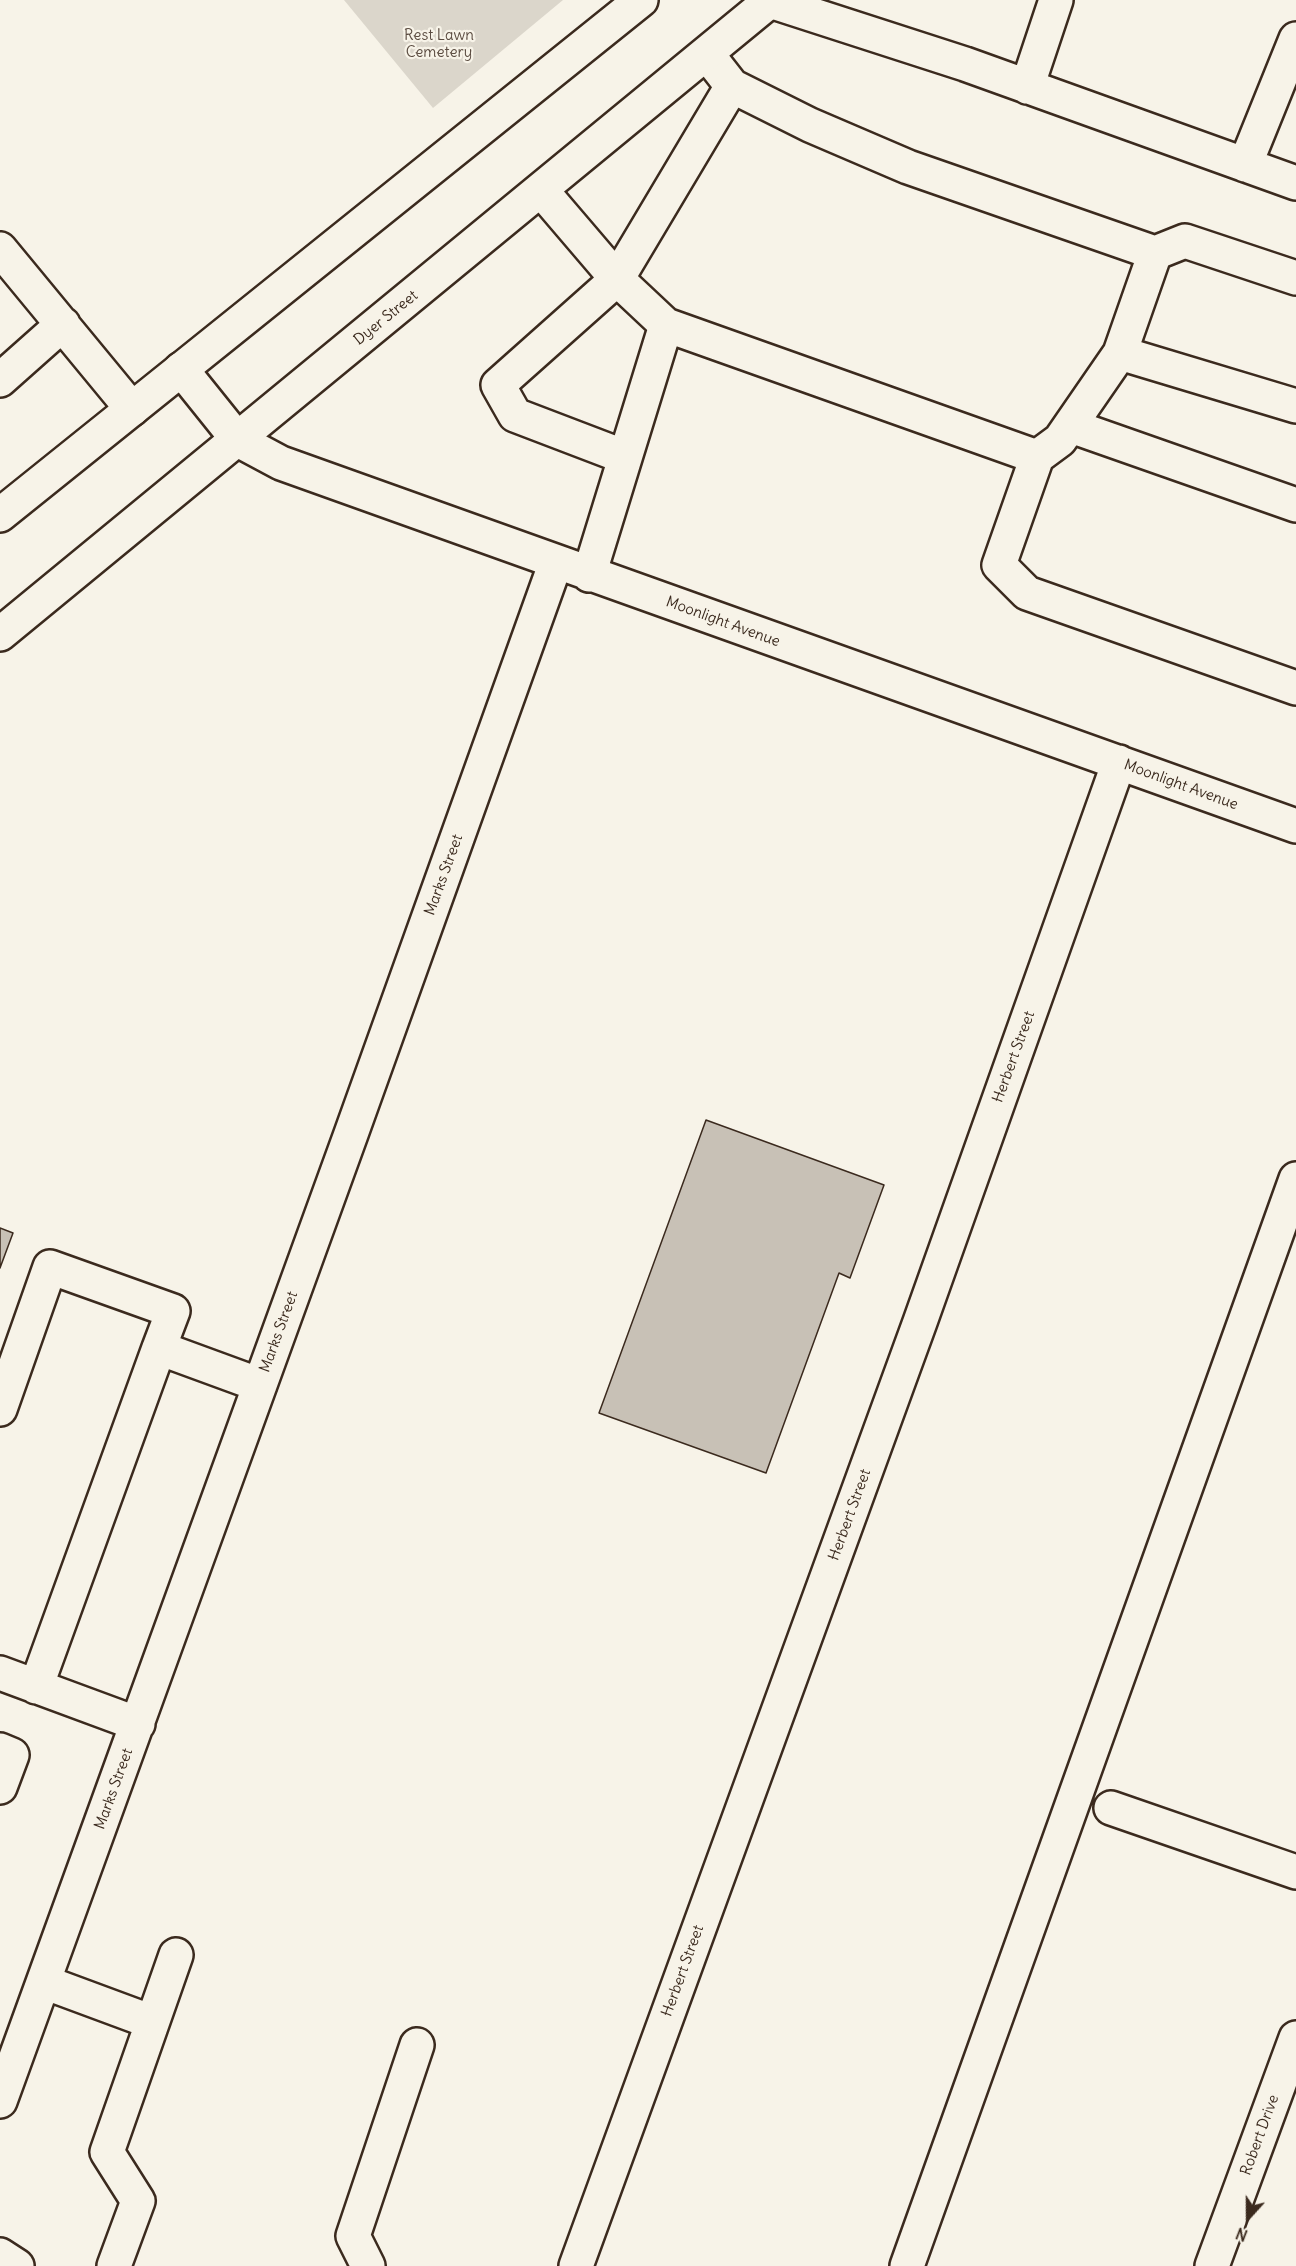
<!DOCTYPE html>
<style>
body{margin:0}
#map{position:relative;width:1296px;height:2266px;overflow:hidden;background:#f7f3e8;font-family:Delius,sans-serif}
canvas{display:block}
.north{position:absolute;left:1218px;top:2188px;width:60px;height:60px;-webkit-text-stroke:4px #f7f3e8;paint-order:stroke;rotate:201deg;font-size:16px;font-weight:700;line-height:24px;text-align:center;color:#3b2a1e}
.north::after{content:'';display:block;margin:auto;width:21px;height:27px;background:#3b2a1e;clip-path:polygon(50% 0,100% 100%,50% 72%,0 100%)}
</style>
<div id="map">
<canvas width="1296" height="2266"></canvas>
<div class="north">N</div>
</div>
<script>
const context = document.querySelector('canvas').getContext('2d');
context.lineJoin = 'round';
function fill(path, color) {
  context.fillStyle = color;
  context.fill(path, 'evenodd');
}
function shape(rows) {
  const path = new Path2D();
  for (const r of rows) {
    path.moveTo(r[0], r[1]);
    for (let i = 2; i < r.length; i += 2) path.lineTo(r[i], r[i + 1]);
  }
  return path;
}
function strokePath(path, color, width, dash) {
  context.strokeStyle = color;
  context.lineWidth = width;
  context.lineCap = dash ? 'butt' : 'round';
  context.setLineDash(dash || []);
  context.stroke(path);
}
function label(font, color, halo, rows, align = 'center') {
  context.font = font + ' Delius,sans-serif';
  context.lineWidth = 4.5;
  context.setLineDash([]);
  context.textBaseline = 'middle';
  context.strokeStyle = halo;
  context.fillStyle = color;
  for (const [text, x, y, turn = 0] of rows) {
    context.save();
    context.translate(x, y);
    context.rotate((+turn || 0) * Math.PI / 180);
    context.textAlign = isNaN(turn) ? turn : align;
    if (halo) context.strokeText(text, 0, 0);
    context.fillText(text, 0, 0);
    context.restore();
  }
}
const green = shape([
 [344,0,563,0,433,108]
]);
const building = shape([
 [706,1120,884,1185,850,1278,839,1273,766,1473,599,1413,706,1120],
 [0,1228,13,1233,0,1268,0,1228]
]);
const minor = shape([
 [770,1,965,64,1296,183],
 [732,86,810,125,908,167,1155,253,1185,241,1296,278],
 [1027,87,1056,0],
 [1245,165,1296,39],
 [541,190,617,279,666,325,589,575],
 [0,249,132,409],
 [1155,253,1120,353,1296,406],
 [666,325,1037,457],
 [1120,353,1060,440,1037,457,999,565,1027,593,1296,688],
 [181,369,238,440,281,463,1296,826],
 [0,380,63,324],
 [1071,426,1296,505],
 [625,457,515,415,498,385,617,279,732,86,707,54],
 [0,1409,50,1267,173,1311,159,1348],
 [0,1673,138,1724],
 [36,1687,159,1348,260,1385],
 [0,1750,12,1755,0,1787],
 [1111,1808,1296,1872],
 [44,1982,152,2022],
 [0,2101,351,1134,556,562],
 [0,2255,17,2266],
 [114,2266,138,2201,107,2152,176,1955],
 [368,2266,353,2236,417,2045],
 [576,2266,920,1322,1119,762],
 [907,2266,1296,1179],
 [1212,2266,1296,2038]
]);
const major = shape([
 [0,515,641,0],
 [0,634,771,0]
]);
const parkNames = [
 ["Rest Lawn",439,36],
 ["Cemetery",439,53]
];
const streetNames = [
 ["Dyer Street",386,318,-39],
 ["Moonlight Avenue",723,622,20],
 ["Moonlight Avenue",1181,785,20],
 ["Marks Street",444,875,-70],
 ["Herbert Street",1014,1057,-70],
 ["Marks Street",279,1332,-70],
 ["Herbert Street",850,1515,-70],
 ["Marks Street",114,1789,-70],
 ["Herbert Street",683,1971,-70],
 ["Robert Drive",1260,2135,-70]
];
fill(green, '#dbd6cb');
fill(building, '#c8c1b6');
strokePath(building, '#3b2a1e', 1.5);
strokePath(minor, '#3b2a1e', 38);
strokePath(major, '#3b2a1e', 38);
strokePath(minor, '#f7f3e8', 33);
strokePath(major, '#f7f3e8', 33);
label('15px', '#5b4c41', '#f7f3e8', parkNames);
label('15px', '#3b2a1e', '#f7f3e8', streetNames);
</script>
